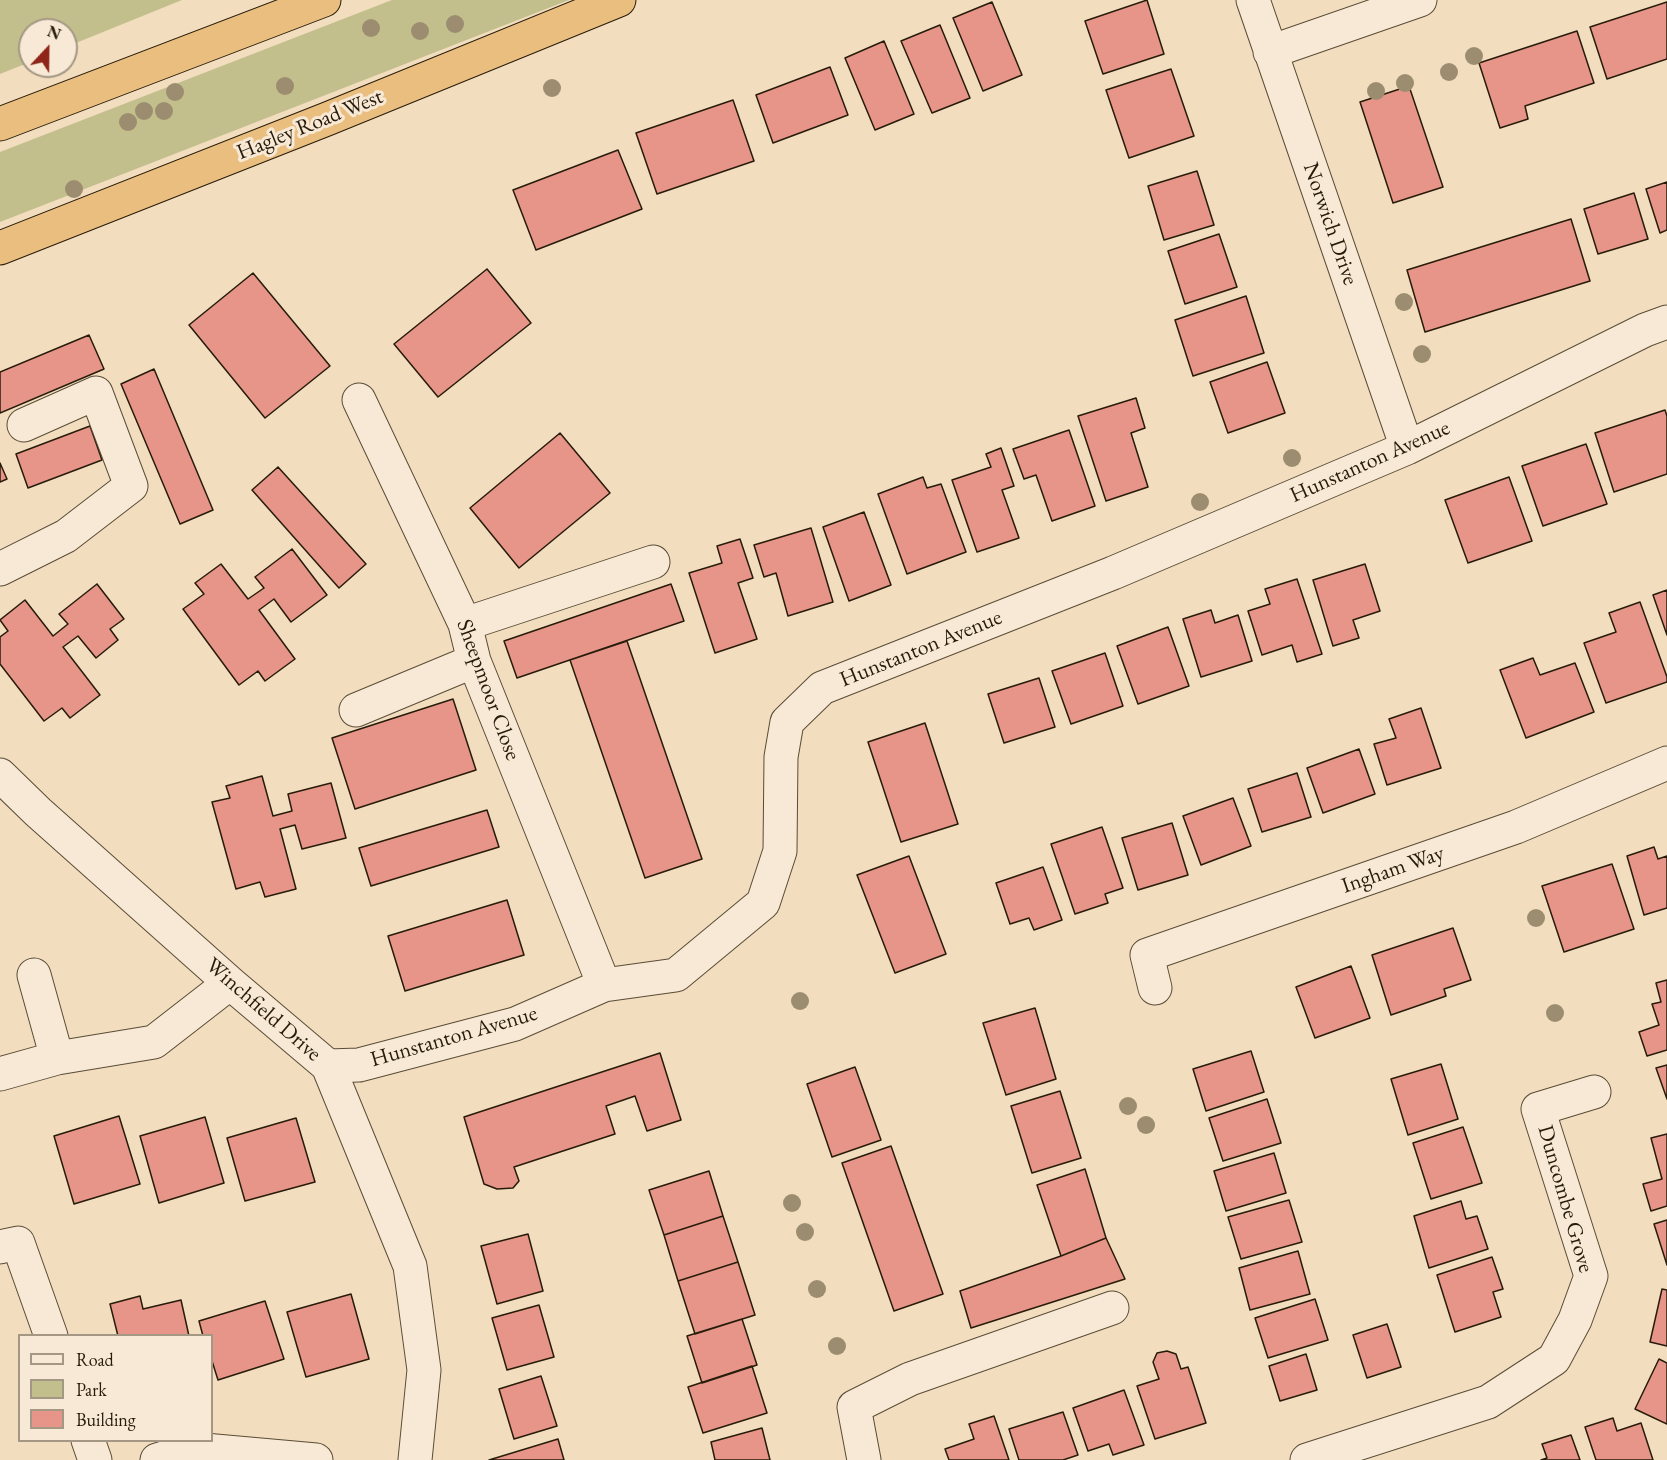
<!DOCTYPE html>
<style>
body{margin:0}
#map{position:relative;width:1667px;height:1460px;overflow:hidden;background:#f2ddbe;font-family:"EB Garamond",serif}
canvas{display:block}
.legend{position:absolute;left:18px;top:1334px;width:195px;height:108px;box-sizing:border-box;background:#f7e9d5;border:2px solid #a49784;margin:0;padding:8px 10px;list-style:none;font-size:18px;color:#271b0a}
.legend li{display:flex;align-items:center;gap:12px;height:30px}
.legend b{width:30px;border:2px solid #a49784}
.north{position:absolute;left:18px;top:18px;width:60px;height:60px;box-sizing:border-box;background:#f7e9d5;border:2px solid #a49784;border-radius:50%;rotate:22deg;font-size:16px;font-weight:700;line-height:24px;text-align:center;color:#271b0a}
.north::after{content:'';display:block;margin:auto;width:21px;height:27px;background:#8f2418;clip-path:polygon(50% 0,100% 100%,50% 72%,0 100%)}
</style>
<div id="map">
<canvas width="1667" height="1460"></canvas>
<ul class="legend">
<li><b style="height:8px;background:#f7e9d5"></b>Road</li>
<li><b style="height:16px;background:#c2bf8c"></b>Park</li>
<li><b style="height:16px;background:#e69588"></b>Building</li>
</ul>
<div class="north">N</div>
</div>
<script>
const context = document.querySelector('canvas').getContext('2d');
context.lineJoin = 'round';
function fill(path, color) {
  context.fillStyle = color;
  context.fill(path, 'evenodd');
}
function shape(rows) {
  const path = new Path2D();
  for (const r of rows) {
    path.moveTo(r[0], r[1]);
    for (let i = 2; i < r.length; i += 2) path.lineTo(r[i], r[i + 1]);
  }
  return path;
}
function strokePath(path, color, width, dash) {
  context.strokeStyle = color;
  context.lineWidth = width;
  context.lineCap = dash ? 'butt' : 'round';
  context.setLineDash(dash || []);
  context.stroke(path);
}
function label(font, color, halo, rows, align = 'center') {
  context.font = font + ' "EB Garamond",serif';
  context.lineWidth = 6;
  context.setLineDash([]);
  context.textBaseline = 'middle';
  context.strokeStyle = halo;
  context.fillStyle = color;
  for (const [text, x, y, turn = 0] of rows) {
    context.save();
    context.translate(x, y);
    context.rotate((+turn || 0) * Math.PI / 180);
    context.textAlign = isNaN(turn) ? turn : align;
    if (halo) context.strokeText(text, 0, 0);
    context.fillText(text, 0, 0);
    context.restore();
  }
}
const green = shape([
 [0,0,182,0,66,47,66,30,30,30,30,62,0,74],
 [392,0,569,0,0,222,0,152]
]);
const building = shape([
 [1147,0,1164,54,1103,74,1085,21,1147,0],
 [992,2,1022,75,983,91,953,18,992,2],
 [1667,2,1667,59,1607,79,1590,27,1667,2],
 [940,25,970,98,932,113,901,41,940,25],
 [1577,31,1594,83,1525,106,1528,119,1500,128,1479,63,1577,31],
 [884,41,914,114,875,130,845,58,884,41],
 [830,67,848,115,773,143,756,95,830,67],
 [1171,69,1194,136,1129,158,1106,90,1171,69],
 [1409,86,1443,187,1393,203,1360,102,1409,86],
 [733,100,754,161,657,194,636,133,733,100],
 [618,150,642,209,536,250,513,190,618,150],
 [1197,171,1214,225,1164,240,1148,186,1197,171],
 [1667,182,1667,230,1660,233,1646,189,1667,182],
 [1634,193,1648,239,1598,254,1584,209,1634,193],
 [1571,219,1590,281,1425,332,1407,270,1571,219],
 [1219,234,1237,287,1185,304,1168,251,1219,234],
 [487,269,531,323,438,397,394,344,487,269],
 [253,273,330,366,265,418,189,325,253,273],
 [1246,296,1264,353,1193,376,1175,320,1246,296],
 [89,335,104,369,0,413,0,372,89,335],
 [1267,362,1285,413,1228,433,1210,382,1267,362],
 [154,369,213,510,180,524,121,384,154,369],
 [1136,398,1145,428,1131,433,1148,487,1106,501,1078,416,1136,398],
 [1665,410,1667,416,1667,474,1614,492,1595,433,1665,410],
 [90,426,102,460,28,488,16,454,90,426],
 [1069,430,1095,506,1052,521,1036,475,1024,479,1013,449,1069,430],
 [560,433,610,493,519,568,470,508,560,433],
 [1586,444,1607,504,1543,526,1522,466,1586,444],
 [1001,448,1014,486,1002,490,1019,538,977,552,952,480,991,467,986,454,1001,448],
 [0,463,7,479,0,482,0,463],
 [278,467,366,564,339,588,252,490,278,467],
 [923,477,927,488,941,484,966,552,907,574,878,494,923,477],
 [1509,477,1532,541,1468,563,1445,500,1509,477],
 [864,512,891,585,849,601,823,527,864,512],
 [811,528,833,602,788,616,776,573,764,577,754,545,811,528],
 [740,539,753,578,738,583,757,639,715,653,689,573,722,563,717,546,740,539],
 [292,549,327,595,291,622,274,599,259,610,295,659,265,681,258,671,239,685,183,609,204,594,195,583,221,564,248,599,264,588,255,577,292,549],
 [1365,564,1380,611,1353,620,1359,638,1333,646,1313,580,1365,564],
 [1297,579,1322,654,1297,662,1292,645,1262,655,1248,611,1270,604,1265,589,1297,579],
 [97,584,124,619,110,629,118,640,96,658,78,636,63,647,100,695,70,718,62,708,44,721,0,664,0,637,8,631,0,620,25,600,53,636,68,624,59,614,97,584],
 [671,584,684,621,517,678,504,641,671,584],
 [1667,590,1667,635,1653,595,1667,590],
 [1640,602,1667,677,1667,682,1606,703,1584,643,1616,632,1609,613,1640,602],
 [1211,610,1215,623,1238,615,1252,661,1201,677,1183,619,1211,610],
 [1168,627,1189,686,1138,704,1117,646,1168,627],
 [627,641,702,859,645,878,570,660,627,641],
 [1105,653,1123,706,1071,724,1052,671,1105,653],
 [1533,658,1540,675,1575,663,1594,712,1526,738,1500,670,1533,658],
 [1039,678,1055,727,1004,743,988,694,1039,678],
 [453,699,476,770,355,809,332,738,453,699],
 [1421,708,1441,768,1387,785,1374,744,1396,738,1389,719,1421,708],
 [925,723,958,824,901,842,868,742,925,723],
 [1359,749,1375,794,1323,813,1307,768,1359,749],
 [1297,773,1311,817,1262,832,1248,789,1297,773],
 [262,776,273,816,292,811,288,794,331,783,346,838,302,849,295,825,280,829,296,889,265,897,260,882,236,889,212,802,230,798,226,786,262,776],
 [1233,798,1251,846,1201,865,1183,816,1233,798],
 [487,810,499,847,371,886,359,848,487,810],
 [1172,823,1188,875,1138,890,1122,838,1172,823],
 [1102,827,1123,888,1105,894,1108,903,1075,914,1051,844,1102,827],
 [1654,847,1658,859,1667,856,1667,908,1644,915,1627,856,1654,847],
 [909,856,946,954,895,973,857,875,909,856],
 [1612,864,1634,929,1564,952,1542,886,1612,864],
 [1043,867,1062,920,1034,930,1029,918,1010,924,996,883,1043,867],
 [507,900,524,955,405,991,388,936,507,900],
 [1453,928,1471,980,1444,989,1446,996,1391,1015,1372,955,1453,928],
 [1351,966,1370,1018,1315,1038,1296,987,1351,966],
 [1667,980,1667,1050,1647,1056,1639,1032,1659,1025,1652,1004,1661,1002,1656,983,1667,980],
 [1035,1008,1056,1079,1006,1095,983,1023,1035,1008],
 [1251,1051,1264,1092,1206,1111,1193,1069,1251,1051],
 [660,1053,681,1120,647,1131,635,1096,606,1106,615,1134,514,1167,519,1181,513,1188,497,1189,484,1184,464,1117,660,1053],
 [1441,1064,1458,1119,1408,1135,1391,1079,1441,1064],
 [1667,1065,1667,1099,1656,1068,1667,1065],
 [855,1067,881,1140,832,1157,807,1084,855,1067],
 [1060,1091,1081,1158,1032,1173,1011,1106,1060,1091],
 [1267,1099,1281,1143,1223,1161,1209,1118,1267,1099],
 [119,1116,140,1184,74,1204,54,1136,119,1116],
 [205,1117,224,1183,159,1203,140,1136,205,1117],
 [296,1118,315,1182,245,1201,227,1138,296,1118],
 [1463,1127,1482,1183,1431,1199,1413,1143,1463,1127],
 [1667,1134,1667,1206,1651,1211,1643,1184,1662,1179,1651,1138,1667,1134],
 [891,1146,943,1294,894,1311,842,1163,891,1146],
 [1274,1153,1286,1193,1226,1211,1214,1171,1274,1153],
 [1085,1169,1106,1238,1061,1256,1037,1185,1085,1169],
 [709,1171,723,1216,664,1235,649,1190,709,1171],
 [1289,1200,1302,1242,1241,1259,1228,1217,1289,1200],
 [1461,1201,1466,1219,1477,1216,1488,1249,1429,1268,1414,1216,1461,1201],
 [723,1216,738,1262,678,1281,664,1235,723,1216],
 [1667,1220,1667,1265,1654,1224,1667,1220],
 [528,1234,543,1291,497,1304,481,1246,528,1234],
 [1106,1238,1125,1279,971,1328,960,1291,1061,1256,1106,1238],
 [1298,1251,1310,1294,1250,1310,1239,1268,1298,1251],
 [1492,1257,1503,1289,1493,1292,1501,1317,1455,1332,1437,1275,1492,1257],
 [738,1262,755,1315,695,1334,678,1281,738,1262],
 [1662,1289,1667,1290,1667,1346,1650,1342,1662,1289],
 [351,1294,369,1359,306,1377,287,1312,351,1294],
 [140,1296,143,1309,181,1300,189,1336,118,1336,110,1304,140,1296],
 [1315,1299,1328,1340,1268,1358,1255,1318,1315,1299],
 [265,1301,284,1359,218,1380,212,1361,212,1336,203,1336,199,1321,265,1301],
 [539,1305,554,1357,507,1370,492,1318,539,1305],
 [742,1319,757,1365,702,1383,687,1336,742,1319],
 [1387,1324,1401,1367,1367,1378,1353,1335,1387,1324],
 [1167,1351,1176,1354,1181,1369,1188,1367,1206,1423,1155,1439,1137,1386,1159,1379,1153,1362,1157,1353,1167,1351],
 [1306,1354,1317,1390,1280,1401,1269,1366,1306,1354],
 [1659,1359,1667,1363,1667,1424,1635,1409,1659,1359],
 [752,1366,767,1413,703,1433,688,1387,752,1366],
 [541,1376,557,1426,514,1439,499,1389,541,1376],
 [1124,1390,1144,1445,1113,1455,1109,1444,1088,1451,1073,1408,1124,1390],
 [1063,1412,1078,1455,1063,1460,1019,1460,1009,1429,1063,1412],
 [994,1416,1009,1460,949,1460,945,1449,974,1439,969,1424,994,1416],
 [1613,1418,1617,1431,1641,1423,1653,1460,1596,1460,1585,1427,1613,1418],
 [762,1428,770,1460,715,1460,711,1442,762,1428],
 [1571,1435,1580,1460,1541,1460,1547,1458,1542,1444,1571,1435],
 [558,1439,564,1460,489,1460,558,1439]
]);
const minor = shape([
 [1253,0,1407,448],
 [1270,52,1420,0],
 [359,400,465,624,474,661,604,985],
 [0,569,66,536,131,486,96,393,24,425],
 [465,624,653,562],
 [356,710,474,661],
 [0,775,38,812,230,983,328,1066,410,1266,424,1370,415,1460],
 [34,975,57,1058],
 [1155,988,1147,955,1516,827,1667,763],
 [328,1066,359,1065,515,1024,604,985,676,975,763,903,780,851,781,757,787,722,822,688,1113,573,1348,473,1407,448,1645,330,1667,322],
 [0,1074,57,1058,154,1042,230,983],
 [0,1247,18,1243,51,1336],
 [88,1440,95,1460],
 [157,1460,193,1449,316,1460],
 [864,1460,854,1407,910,1379,1112,1308],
 [1307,1460,1488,1402,1554,1359,1575,1320,1591,1276,1538,1109,1594,1092]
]);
const highway = shape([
 [0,124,324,0],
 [0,248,327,119,619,0]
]);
const trees = [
 [455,24],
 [371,28],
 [420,31],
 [1474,56],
 [1449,72],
 [1405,83],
 [285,86],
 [552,88],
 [1376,91],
 [175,92],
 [144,111],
 [164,111],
 [128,122],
 [74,189],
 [1404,302],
 [1422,354],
 [1292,458],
 [1200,502],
 [1536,918],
 [800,1001],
 [1555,1013],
 [1128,1106],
 [1146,1125],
 [792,1203],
 [805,1232],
 [817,1289],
 [837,1346]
];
const streetNames = [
 ["Hagley Road West",310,125,-22],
 ["Norwich Drive",1330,224,71],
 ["Hunstanton Avenue",1370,462,-24],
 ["Hunstanton Avenue",921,649,-22],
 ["Sheepmoor Close",488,690,70],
 ["Ingham Way",1393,870,-19],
 ["Winchfield Drive",263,1010,41],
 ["Hunstanton Avenue",454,1037,-16],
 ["Duncombe Grove",1565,1199,74]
];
fill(green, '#c2bf8c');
fill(building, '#e69588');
strokePath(building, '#271b0a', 1.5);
strokePath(minor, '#5a4c37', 35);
strokePath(highway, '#271b0a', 35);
strokePath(minor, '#f7e9d5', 33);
strokePath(highway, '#e9be7f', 33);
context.fillStyle = '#9c8d70';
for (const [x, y] of trees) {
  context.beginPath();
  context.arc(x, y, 9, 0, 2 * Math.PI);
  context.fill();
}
label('22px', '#271b0a', '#f7e9d5', streetNames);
</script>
